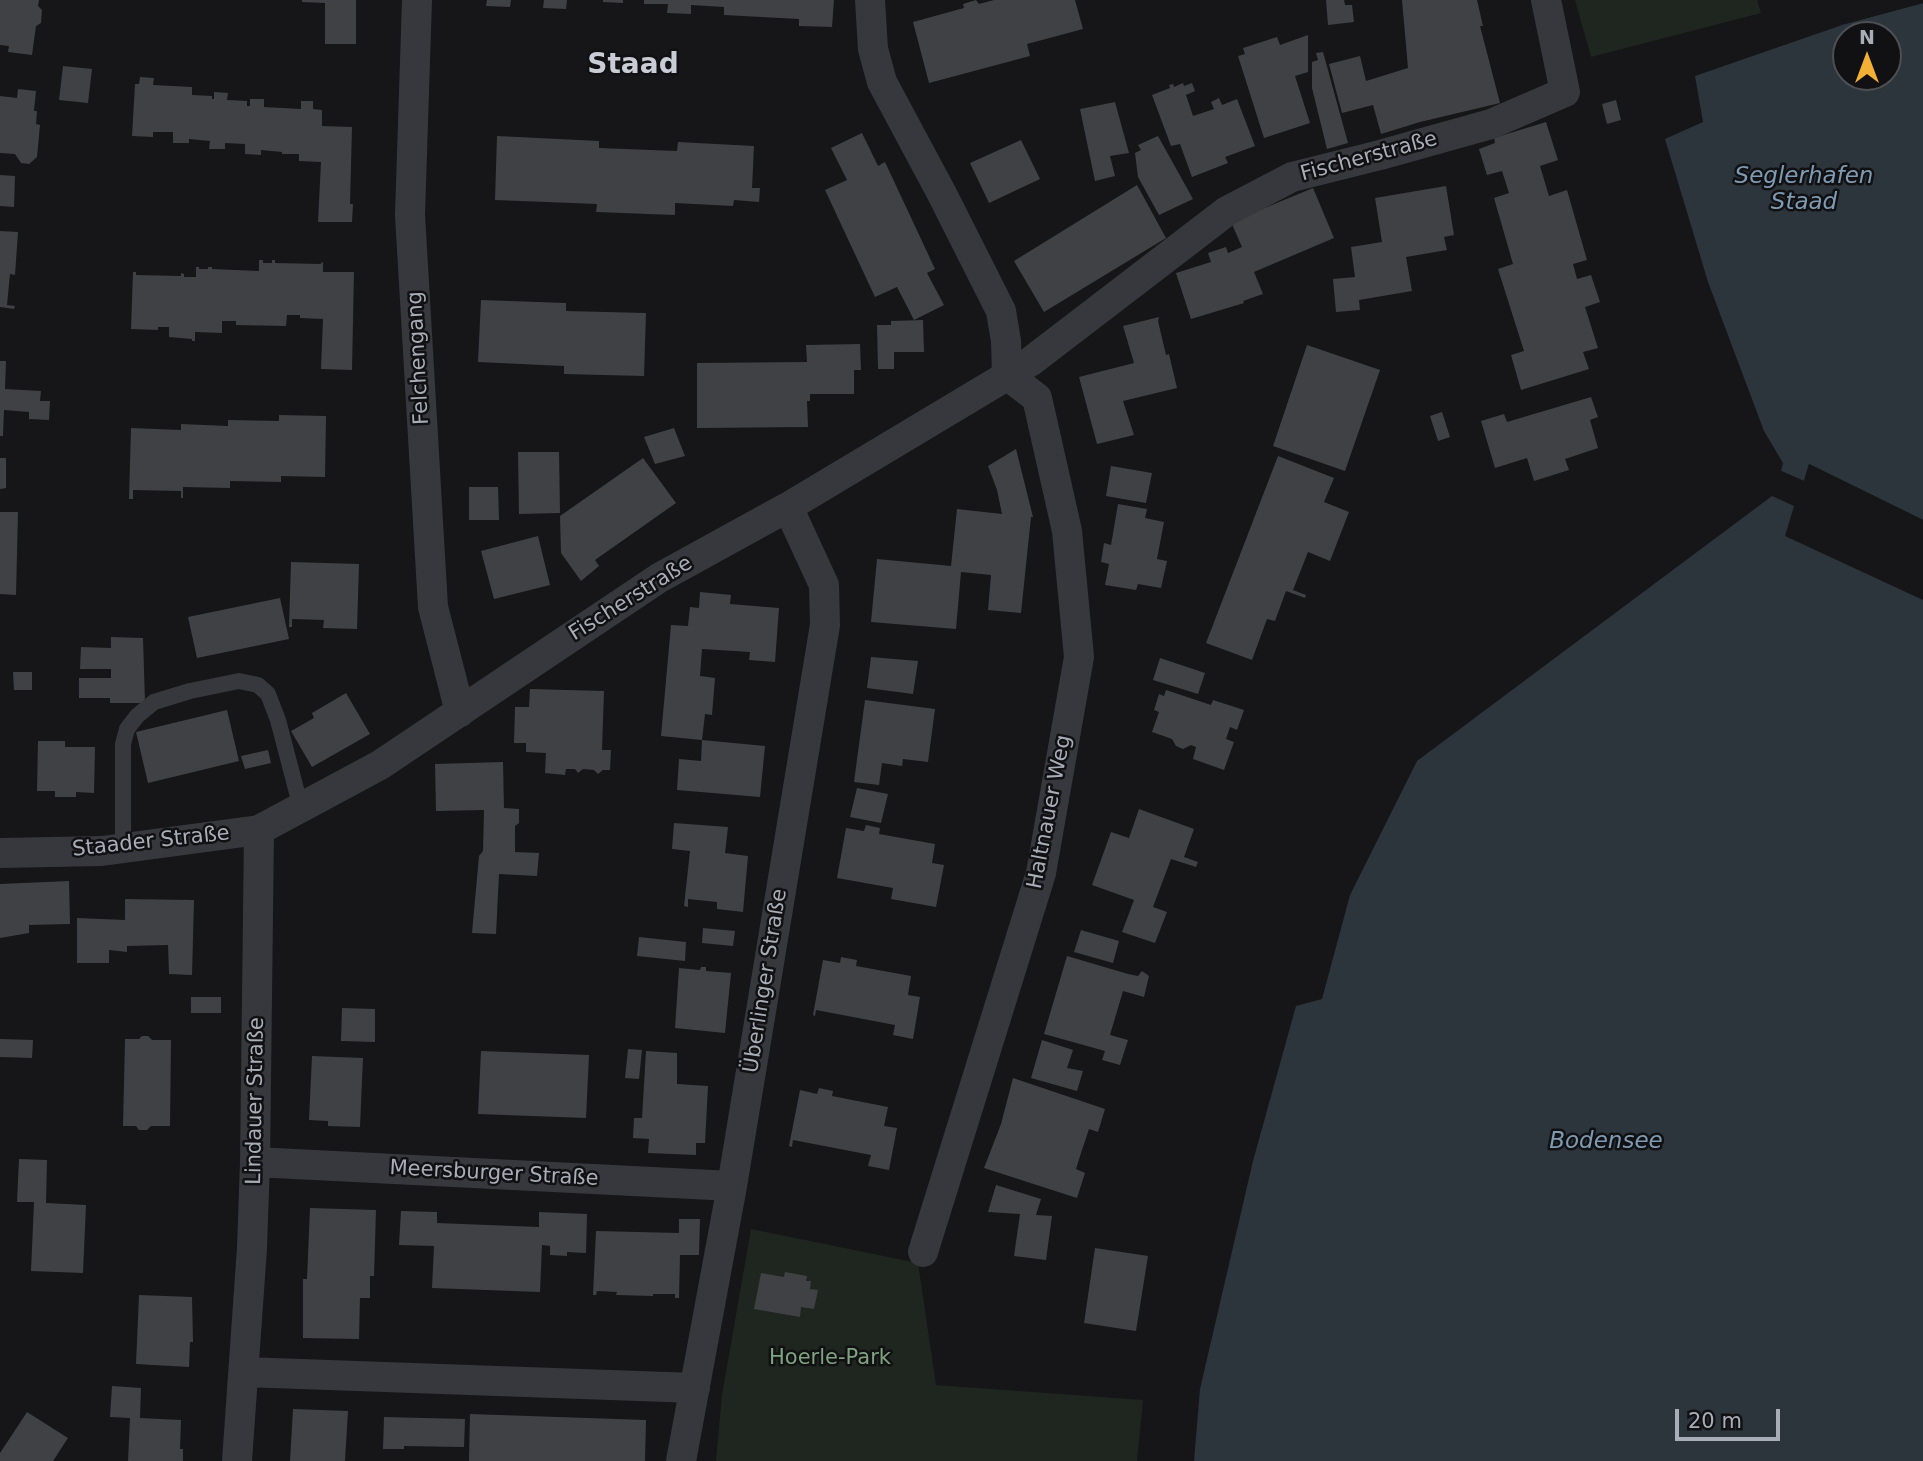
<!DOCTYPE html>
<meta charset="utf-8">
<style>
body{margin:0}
#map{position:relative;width:1923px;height:1461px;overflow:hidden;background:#161618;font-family:"DejaVu Sans",sans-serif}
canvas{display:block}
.north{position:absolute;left:1832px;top:21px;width:70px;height:70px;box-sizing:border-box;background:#111113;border:2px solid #4d4f55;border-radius:50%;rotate:0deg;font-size:19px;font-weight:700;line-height:28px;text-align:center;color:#a8adb8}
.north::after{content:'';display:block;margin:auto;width:24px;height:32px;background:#f2b134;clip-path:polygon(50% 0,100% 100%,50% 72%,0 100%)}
.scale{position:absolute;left:1675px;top:1409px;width:105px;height:32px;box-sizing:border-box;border:4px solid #a8adb8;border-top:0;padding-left:9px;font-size:21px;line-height:24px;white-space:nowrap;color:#a8adb8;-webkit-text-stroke:5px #111113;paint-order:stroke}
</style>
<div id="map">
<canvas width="1923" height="1461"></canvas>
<div class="north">N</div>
<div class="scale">20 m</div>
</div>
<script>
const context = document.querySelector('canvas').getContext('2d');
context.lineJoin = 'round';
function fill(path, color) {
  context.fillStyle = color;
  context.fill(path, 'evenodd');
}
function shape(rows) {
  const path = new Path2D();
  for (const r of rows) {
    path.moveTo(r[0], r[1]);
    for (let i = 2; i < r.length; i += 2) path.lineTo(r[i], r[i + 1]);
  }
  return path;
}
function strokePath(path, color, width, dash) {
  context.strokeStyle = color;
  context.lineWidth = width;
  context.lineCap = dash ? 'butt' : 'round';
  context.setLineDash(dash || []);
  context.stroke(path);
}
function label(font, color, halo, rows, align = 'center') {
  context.font = font + ' "DejaVu Sans",sans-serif';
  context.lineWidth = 5;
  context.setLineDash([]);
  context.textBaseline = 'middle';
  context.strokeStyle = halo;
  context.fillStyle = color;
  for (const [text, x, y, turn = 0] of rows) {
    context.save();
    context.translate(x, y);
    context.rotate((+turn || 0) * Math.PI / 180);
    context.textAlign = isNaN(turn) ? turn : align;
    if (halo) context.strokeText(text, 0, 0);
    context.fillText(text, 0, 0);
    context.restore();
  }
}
const green = shape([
 [1575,0,1757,0,1761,13,1591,57],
 [751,1229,918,1263,936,1385,1143,1400,1137,1461,716,1461,722,1395]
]);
const water = shape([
 [1923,3,1923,520,1809,464,1804,481,1781,471,1783,463,1764,431,1708,282,1665,139,1703,122,1695,76,1845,24],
 [1846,35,1888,35,1888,77,1846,77],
 [1772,496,1794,506,1785,536,1923,600,1923,1461,1194,1461,1200,1389,1253,1161,1296,1006,1322,999,1350,895,1417,761]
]);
const pier = shape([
 [1919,0,1923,0,1923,3,1845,24,1844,20],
 [1809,464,1923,520,1923,523,1811,469,1805,484,1780,474,1781,471,1804,481]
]);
const building = shape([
 [0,0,39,0,38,6,42,10,41,23,36,26,32,55,8,52,9,46,0,45],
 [302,0,356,0,356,44,325,44,325,3,302,2],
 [487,0,511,0,510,7,486,6],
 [544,0,567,0,566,9,543,8],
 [603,0,623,0,623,3,603,2],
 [644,0,834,0,832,27,799,26,799,19,724,15,724,7,691,5,691,14,667,13,668,4,644,4],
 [976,0,979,4,994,0,1075,0,1083,29,1027,44,1030,56,929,83,913,22,964,8,963,4],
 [1326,0,1344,0,1345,5,1352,5,1354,22,1328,25],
 [1402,0,1477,0,1483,26,1480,26,1500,103,1420,122,1381,134,1373,105,1342,113,1329,64,1360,56,1366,81,1408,68],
 [1308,35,1308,72,1295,76,1310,123,1264,138,1238,56,1245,54,1243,48,1277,37,1280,45],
 [1323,52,1348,143,1327,149,1312,88,1312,62,1318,60,1316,53],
 [63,66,92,69,88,103,59,100],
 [140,77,154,78,153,85,192,87,192,95,212,96,212,99,214,99,214,92,228,93,227,100,247,101,247,106,250,106,250,99,264,99,264,107,301,109,301,101,313,101,313,109,322,110,322,126,352,127,350,204,353,204,352,222,318,222,321,162,299,161,299,154,282,154,282,152,261,150,261,155,245,154,245,144,225,143,225,149,209,149,210,141,189,139,189,143,173,143,173,132,153,132,153,137,132,136,135,84,139,84],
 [1183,83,1184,86,1192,83,1195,91,1186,95,1193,116,1214,109,1211,102,1219,98,1222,105,1237,99,1255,146,1225,157,1228,163,1192,177,1180,144,1171,146,1152,95,1170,88,1169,85,1173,84,1174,87],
 [18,89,36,91,34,111,37,111,36,124,40,125,37,157,29,164,21,163,15,154,0,153,0,96,17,98],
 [1616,100,1621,120,1607,124,1602,104],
 [1115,102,1129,153,1110,156,1115,176,1095,181,1080,109],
 [1546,122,1558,160,1540,166,1549,196,1567,190,1587,260,1573,264,1577,279,1591,275,1600,302,1585,307,1598,348,1583,352,1589,369,1521,390,1511,355,1524,351,1498,269,1513,264,1494,198,1509,193,1502,171,1487,175,1479,149,1495,143,1494,138],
 [862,133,878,166,885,162,935,269,927,273,944,305,914,320,897,287,875,297,825,190,847,180,831,148],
 [497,136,599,141,599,148,677,151,678,142,754,146,752,188,760,188,759,202,734,200,733,206,675,203,675,215,596,212,597,204,495,200],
 [1158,136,1193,199,1159,215,1138,177,1135,153,1141,150,1138,145],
 [1021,140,1040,179,989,203,970,163],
 [0,175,15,176,14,207,0,206],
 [1137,185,1166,238,1044,312,1014,261],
 [1446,186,1454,235,1444,237,1447,250,1406,257,1412,291,1359,300,1360,310,1336,312,1333,279,1355,277,1351,247,1382,242,1375,198],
 [1313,188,1334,238,1254,272,1263,294,1243,301,1244,303,1191,319,1176,273,1211,262,1208,253,1226,247,1228,253,1242,247,1231,222],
 [0,231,18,232,15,275,10,274,7,305,15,306,14,309,0,307],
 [259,260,263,260,263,263,272,263,272,260,275,260,275,263,320,264,323,262,323,272,354,272,352,370,321,369,323,319,300,318,300,315,287,315,286,326,236,325,236,321,222,321,222,333,195,332,195,341,192,341,192,339,169,337,169,327,158,327,158,330,131,329,133,272,136,272,136,275,181,276,181,273,184,274,184,277,196,277,196,267,199,267,199,269,208,269,208,267,212,267,212,269,259,271],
 [481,300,566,303,566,311,646,313,644,376,564,374,564,366,478,362],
 [1159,317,1158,321,1166,355,1169,354,1177,388,1123,401,1134,435,1097,444,1079,377,1134,363,1123,326],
 [923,320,924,352,894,352,894,369,878,369,877,325,891,325,891,321],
 [860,344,861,370,854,370,854,394,810,394,810,401,807,401,808,427,697,428,697,363,807,362,806,345],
 [1307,345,1380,370,1345,471,1273,446],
 [0,361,6,361,5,389,41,391,40,401,50,401,49,420,29,419,29,412,4,410,3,436,0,436],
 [1591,397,1598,417,1590,420,1598,448,1565,459,1569,470,1534,481,1527,458,1495,468,1481,421,1504,414,1507,422],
 [1442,412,1450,437,1438,441,1430,416],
 [279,415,326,416,325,477,281,476,281,482,230,481,230,488,183,487,183,498,181,498,181,491,133,490,133,499,129,499,131,428,181,430,181,424,228,426,228,420,279,421],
 [674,428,685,456,655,464,644,437],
 [1016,449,1033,517,1031,517,1021,613,988,610,991,575,961,572,956,629,871,622,877,559,951,566,957,509,1002,514,997,490,988,466],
 [518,452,559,452,560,513,519,514],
 [1278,456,1334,478,1324,502,1349,512,1330,561,1308,552,1293,590,1306,595,1305,598,1286,591,1275,621,1267,619,1252,660,1206,643],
 [0,458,6,458,6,488,0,489],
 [643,458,676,503,595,560,599,566,581,581,561,553,560,516],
 [1111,466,1152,473,1146,503,1106,496],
 [469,487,498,487,499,520,469,520],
 [1118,504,1147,509,1145,518,1164,522,1157,559,1167,561,1161,588,1138,584,1136,590,1105,585,1109,564,1101,562,1104,543,1111,545],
 [0,512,18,512,16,595,0,594],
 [538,536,550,585,494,599,481,551],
 [291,562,359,564,357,629,323,628,324,620,292,619,292,627,289,627],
 [700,592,731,595,730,604,779,608,775,662,749,660,750,652,702,649,700,676,715,678,712,715,705,714,702,740,661,736,671,625,688,626,690,607,699,608],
 [280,598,289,639,197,658,188,617],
 [111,637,143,638,145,703,110,703,110,698,79,698,79,678,111,678,111,669,80,669,81,647,111,648],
 [871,657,918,661,913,694,867,688],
 [1160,658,1205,673,1198,694,1153,680],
 [13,672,32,672,32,690,14,690],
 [530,689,604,691,602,750,611,750,610,770,603,770,598,774,594,770,583,769,578,773,575,769,566,769,565,775,545,773,546,753,526,752,526,743,514,743,515,707,529,707],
 [1166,690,1211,705,1213,700,1244,710,1237,730,1230,727,1226,739,1234,742,1224,770,1193,759,1196,747,1191,745,1183,749,1176,746,1172,739,1152,732,1159,712,1154,710,1159,694,1164,696],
 [346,693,370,734,312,767,291,731,314,718,312,713],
 [865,700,935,709,928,762,903,759,902,766,882,763,879,785,854,782],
 [227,710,239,761,148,783,136,732],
 [702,740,765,746,760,797,677,790,679,759,701,761],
 [38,741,65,741,65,747,95,747,94,793,76,792,76,797,55,797,55,791,37,791],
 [268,750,271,763,245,769,241,756],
 [503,762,504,808,519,809,519,823,515,826,515,852,539,853,537,876,499,874,496,934,472,933,479,856,483,851,484,810,436,811,435,764],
 [857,788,888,794,881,823,850,817],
 [1139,809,1194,829,1184,857,1198,862,1196,867,1171,859,1153,907,1167,912,1155,943,1122,932,1134,900,1092,885,1111,832,1129,838],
 [674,823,728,827,725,853,748,856,743,912,717,909,717,902,688,899,688,907,684,906,690,851,672,849],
 [866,825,880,828,879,834,935,844,932,863,944,865,936,907,891,899,893,888,837,878,846,828,864,831],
 [69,881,70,924,29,925,29,933,0,938,0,884],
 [125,899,194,900,192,975,169,974,168,945,127,946,127,952,109,950,109,963,77,963,77,918,125,920],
 [703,928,735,931,733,946,702,943],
 [1081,930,1119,941,1113,963,1074,952],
 [639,937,686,942,685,961,637,956],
 [1067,956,1128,974,1138,976,1142,971,1149,976,1144,997,1123,991,1110,1035,1128,1040,1120,1065,1102,1060,1105,1051,1044,1034],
 [841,957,857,960,856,966,911,976,908,995,920,997,913,1039,893,1035,895,1025,816,1010,815,1016,813,1015,823,960,840,963],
 [701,967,706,967,706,971,731,973,725,1033,675,1028,679,968,700,970],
 [191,997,221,997,221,1013,191,1013],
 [342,1008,375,1009,375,1042,341,1041],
 [142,1036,148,1036,152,1040,171,1040,170,1126,151,1126,147,1130,139,1130,136,1126,123,1126,125,1039,139,1039],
 [0,1039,33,1040,32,1058,0,1057],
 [1042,1040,1073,1050,1067,1068,1083,1071,1077,1091,1031,1078],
 [628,1049,642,1050,639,1079,625,1078],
 [481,1051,589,1055,586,1118,478,1114],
 [646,1051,677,1053,677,1084,708,1086,705,1143,696,1143,696,1155,648,1153,649,1139,633,1138,634,1118,642,1118],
 [312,1056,363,1058,360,1127,328,1126,328,1121,309,1120],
 [1013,1078,1105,1109,1098,1132,1089,1129,1082,1150,1076,1169,1085,1173,1077,1198,984,1168,1001,1124],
 [819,1088,833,1091,832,1096,888,1107,884,1126,897,1128,889,1170,868,1166,871,1155,793,1140,792,1147,789,1146,800,1090,817,1094],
 [19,1159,47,1160,46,1203,86,1205,83,1273,31,1271,34,1202,17,1202],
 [996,1185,1041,1199,1036,1215,1052,1216,1046,1260,1014,1256,1020,1214,988,1212],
 [310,1208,376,1210,374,1276,370,1276,370,1298,360,1298,359,1339,303,1338,303,1279,307,1279],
 [401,1211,437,1212,437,1223,539,1227,539,1212,587,1214,586,1253,567,1252,567,1256,550,1255,550,1246,542,1245,540,1292,432,1288,434,1246,399,1245],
 [679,1219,700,1219,699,1255,680,1255,679,1298,675,1298,675,1294,653,1294,653,1296,616,1295,617,1292,597,1291,596,1295,593,1295,596,1231,679,1233],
 [1095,1248,1148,1256,1136,1331,1084,1323],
 [785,1272,807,1276,806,1281,811,1281,810,1289,818,1290,814,1309,801,1307,800,1317,754,1309,761,1273,784,1277],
 [139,1295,192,1297,193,1342,190,1342,189,1367,136,1364],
 [112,1386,141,1388,140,1418,181,1420,180,1449,183,1449,183,1461,128,1461,130,1418,110,1417],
 [293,1409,348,1411,345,1461,290,1461],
 [27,1412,68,1438,53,1461,0,1461,0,1453],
 [470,1414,646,1420,645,1461,469,1461],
 [384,1417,465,1419,464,1447,404,1446,404,1449,383,1449]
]);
const lane = shape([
 [123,848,123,744,127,729,137,716,154,702,190,691,239,681,258,685,268,694,278,720,301,808]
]);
const street = shape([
 [417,0,410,215,433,607,460,712],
 [870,0,873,49,882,82,942,194,1001,311,1006,341,1007,375],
 [0,853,102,851,259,830,380,765,659,578,788,507,1030,362,1227,211,1292,177,1380,155,1491,124,1565,92,1546,0],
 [255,1162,732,1186],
 [923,1252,1041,873,1079,657,1067,531,1037,398,1007,375],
 [244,1372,695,1388],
 [237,1461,252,1248,255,1162,259,830],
 [681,1461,732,1186,825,625,824,585,788,507]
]);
const streetNames = [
 ["Fischerstraße",1369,157,-15],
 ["Felchengang",419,358,-93],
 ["Fischerstraße",631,599,-32],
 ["Haltnauer Weg",1050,812,-79],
 ["Staader Straße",151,842,-6],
 ["Überlinger Straße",766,981,-81],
 ["Lindauer Straße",256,1101,-89],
 ["Meersburger Straße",494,1174,3]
];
const parkNames = [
 ["Hoerle-Park",830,1359]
];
const waterNames = [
 ["Seglerhafen",1804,177],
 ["Staad",1804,203],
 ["Bodensee",1606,1142]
];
const districtNames = [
 ["Staad",633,66]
];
fill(green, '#1e261f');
fill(water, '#2c353c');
fill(pier, '#161618');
fill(building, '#404145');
strokePath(lane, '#37383d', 16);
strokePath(street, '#37383d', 30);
label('21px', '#a8adb8', '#111113', streetNames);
label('21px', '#7fa381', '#111113', parkNames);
label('italic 23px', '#7f9bb3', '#111113', waterNames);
label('bold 28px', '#c9ccd4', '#111113', districtNames);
</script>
